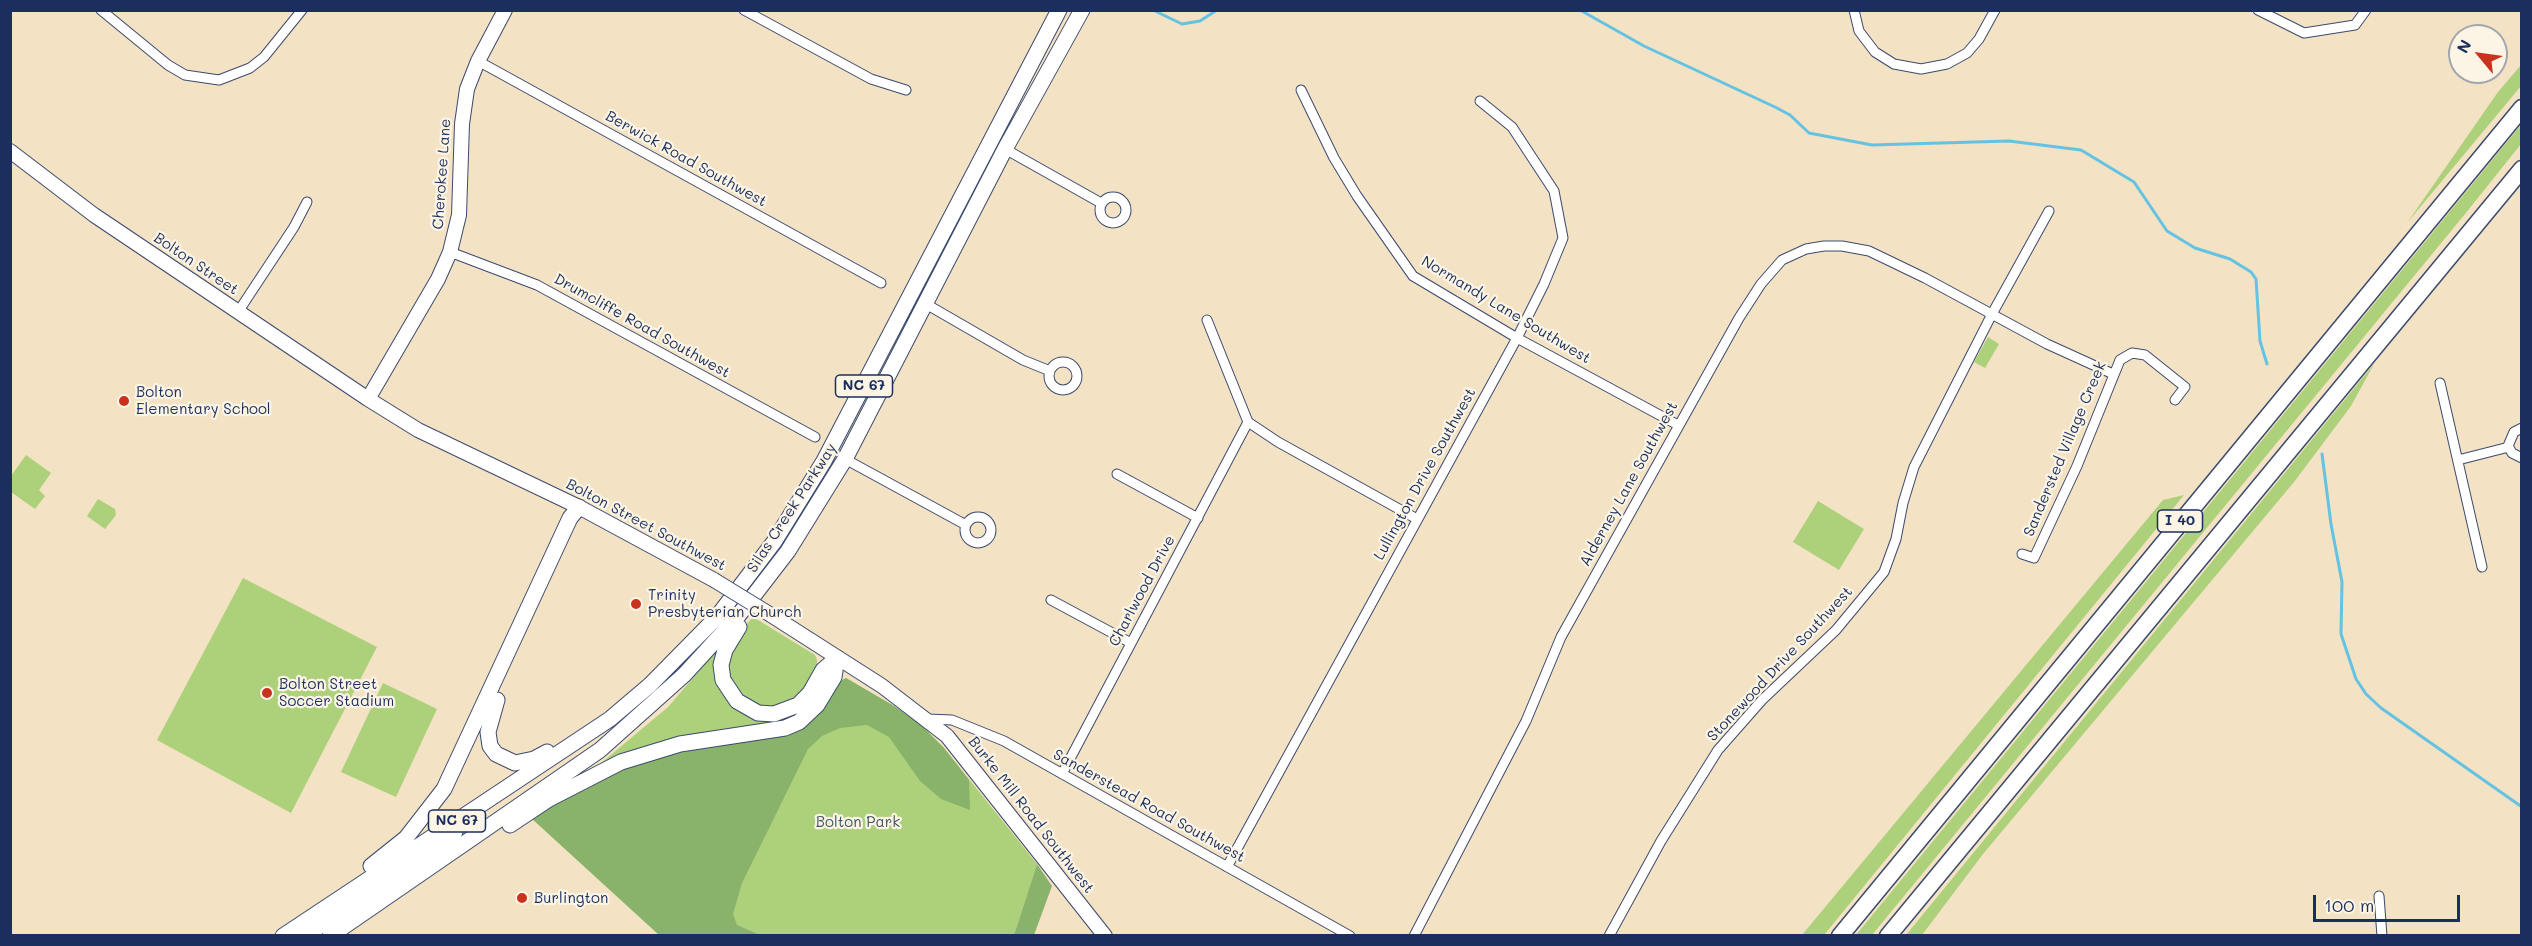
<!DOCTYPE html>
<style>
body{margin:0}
#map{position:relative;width:2532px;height:946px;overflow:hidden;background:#f3e2c4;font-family:Mali,sans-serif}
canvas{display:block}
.frame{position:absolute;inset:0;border:12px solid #1b2f5e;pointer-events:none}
.north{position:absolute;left:2448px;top:24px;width:60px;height:60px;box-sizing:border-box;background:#fcf5e5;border:2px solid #a2a6af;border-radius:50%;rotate:299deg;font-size:16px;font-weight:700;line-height:24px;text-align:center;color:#1b2f5e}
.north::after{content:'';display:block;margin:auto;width:21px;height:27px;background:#c8321e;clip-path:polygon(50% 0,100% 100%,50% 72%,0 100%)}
.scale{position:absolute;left:2313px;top:895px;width:147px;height:27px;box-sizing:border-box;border:3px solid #1b2f5e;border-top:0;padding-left:8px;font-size:18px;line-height:21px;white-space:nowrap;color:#1b2f5e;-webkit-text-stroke:4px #fcf5e5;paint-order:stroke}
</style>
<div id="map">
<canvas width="2532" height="946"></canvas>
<div class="frame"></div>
<div class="north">N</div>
<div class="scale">100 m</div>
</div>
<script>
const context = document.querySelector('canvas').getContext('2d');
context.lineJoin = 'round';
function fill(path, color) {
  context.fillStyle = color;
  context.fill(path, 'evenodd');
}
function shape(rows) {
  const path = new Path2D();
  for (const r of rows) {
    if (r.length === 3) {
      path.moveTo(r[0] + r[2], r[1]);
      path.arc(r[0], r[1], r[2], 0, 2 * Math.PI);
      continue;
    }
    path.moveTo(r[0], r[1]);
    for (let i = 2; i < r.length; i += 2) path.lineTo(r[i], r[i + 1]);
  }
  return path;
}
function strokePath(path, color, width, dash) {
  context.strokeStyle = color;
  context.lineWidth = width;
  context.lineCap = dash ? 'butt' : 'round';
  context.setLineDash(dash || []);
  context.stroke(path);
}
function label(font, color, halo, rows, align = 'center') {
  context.font = font + ' Mali,sans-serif';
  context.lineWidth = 4.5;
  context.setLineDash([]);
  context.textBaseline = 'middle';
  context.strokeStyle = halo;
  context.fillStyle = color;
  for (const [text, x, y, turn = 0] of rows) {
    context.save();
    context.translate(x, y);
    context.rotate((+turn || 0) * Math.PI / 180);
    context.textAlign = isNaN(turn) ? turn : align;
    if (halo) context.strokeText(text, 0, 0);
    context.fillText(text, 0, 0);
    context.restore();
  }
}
const green = shape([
 [2521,65,2521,86,2407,223,2498,92],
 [2521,125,2521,144,2465,214,1872,935,1856,935],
 [1988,337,1999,344,1985,368,1974,362],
 [2374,364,2351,406,2294,482,1983,854,1922,935,1906,935],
 [26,455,51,473,39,490,45,496,35,509,11,492,11,476],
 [2184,495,1824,935,1802,935,2163,500],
 [98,499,115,509,116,515,105,529,87,516],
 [1818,501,1864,529,1839,570,1793,542],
 [243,578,377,647,291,813,157,740],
 [753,617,815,655,817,660,817,673,796,700,777,708,759,707,742,698,728,675,728,652,738,634],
 [723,643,721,685,776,717,777,724,600,764,668,707],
 [846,678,894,706,922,726,944,748,1037,864,1014,935,659,935,667,755,790,731],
 [383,683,437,709,396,797,341,772]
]);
const forest = shape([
 [846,678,894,706,922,726,944,748,969,780,970,810,941,799,920,781,889,737,867,725,840,728,822,736,808,749,742,883,733,914,737,925,760,935,659,935,531,818,614,772,644,762,711,745,790,731,838,682],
 [1037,864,1052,886,1034,935,1014,935]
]);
const stream = shape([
 [1153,10,1182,24,1200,21,1217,10],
 [1580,10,1644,46,1777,108,1790,115,1809,133,1872,145,2009,141,2081,150,2134,182,2167,231,2195,248,2230,259,2251,272,2256,279,2260,341,2267,364],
 [2322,454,2331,524,2342,582,2341,634,2356,679,2366,694,2381,708,2522,807]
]);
const street = shape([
 [101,10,168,65,185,75,219,80,250,68,264,57,302,10],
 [744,10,871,79,906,90],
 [1854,10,1859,31,1875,52,1894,64,1921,69,1947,64,1967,53,1979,39,1995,10],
 [2258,10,2304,33,2355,25,2366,10],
 [478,61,881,283],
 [1301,90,1334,158,1357,196,1413,276,1517,338,1678,425],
 [1005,149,1101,203],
 [1113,210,13],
 [450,252,537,285,815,437],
 [926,304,1023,360,1050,371],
 [238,312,294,227,307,202],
 [1207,320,1248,422,1278,442,1417,519],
 [1063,376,14],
 [2440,383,2482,567],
 [2522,428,2514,432,2508,446,2512,453,2522,458],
 [845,459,966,525],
 [2458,460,2509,447],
 [1117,474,1198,518],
 [978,530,13],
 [2022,554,2034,558,2077,466,2120,360,2132,353,2145,355,2185,387,2175,400],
 [1051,600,1131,643],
 [927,719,952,720,1004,741,1350,936],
 [1062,774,1248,422],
 [1227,867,1517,338,1544,284,1563,238,1554,191,1512,127,1480,101],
 [2379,896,2382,936],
 [1414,936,1526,721,1561,637,1739,318,1761,284,1782,260,1806,249,1824,246,1842,246,1869,251,1925,278,2047,344,2113,374],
 [1609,936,1661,841,1718,750,1762,700,1836,630,1884,572,1896,539,1903,503,1914,467,1992,314,2049,211]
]);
const secondary = shape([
 [10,151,94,215,368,399,418,430,579,507,714,580],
 [368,399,438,279,450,252,459,215,462,124,467,89,478,61,505,10],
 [771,615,882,686,947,736,1105,936]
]);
const primary = shape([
 [739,627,725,650,721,665,723,680,737,701,758,713,774,714,798,705,810,693,823,670,837,658],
 [497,700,488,732,490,746,496,754,515,763,534,759,547,752],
 [510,825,549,799,621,762,680,744,785,728,799,722,817,705,834,677,837,658],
 [371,866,406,838,444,789,570,518,579,507],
 [283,936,610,719,650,685,717,617,774,542,824,461,1059,10],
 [305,936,408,867,455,832],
 [330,936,600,750,684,675,738,616,788,551,845,459,1005,149,1082,10]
]);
const highway = shape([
 [1840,936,2522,108],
 [1888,936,2522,169]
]);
const secondaryBridge = shape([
 [714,580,771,615]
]);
const markers = [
 [124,401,6,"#c8321e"],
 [636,604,6,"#c8321e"],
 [267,693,6,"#c8321e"],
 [522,898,6,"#c8321e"]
];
const shields = [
 [864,386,57],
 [2180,521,45],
 [457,821,57]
];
const shieldNames = [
 ["NC 67",864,386],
 ["I 40",2180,521],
 ["NC 67",457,821]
];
const streetNames = [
 ["Berwick Road Southwest",686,159,29],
 ["Cherokee Lane",442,174,-86],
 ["Bolton Street",196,264,34],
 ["Normandy Lane Southwest",1506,310,31],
 ["Drumcliffe Road Southwest",642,326,29],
 ["Sandersted Village Creek",2065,449,-67],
 ["Lullington Drive Southwest",1425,474,-61],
 ["Alderney Lane Southwest",1629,484,-61],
 ["Silas Creek Parkway",792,508,-57],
 ["Bolton Street Southwest",646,525,28],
 ["Charlwood Drive",1142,591,-62],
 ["Stonewood Drive Southwest",1780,664,-47],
 ["Sanderstead Road Southwest",1149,806,29],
 ["Burke Mill Road Southwest",1031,815,52]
];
const poiNames = [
 ["Bolton",136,392],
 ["Elementary School",136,409],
 ["Trinity",648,595],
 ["Presbyterian Church",648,612],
 ["Bolton Street",279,684],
 ["Soccer Stadium",279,701],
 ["Burlington",534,898]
];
const parkNames = [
 ["Bolton Park",858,822]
];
fill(green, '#acd17a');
fill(forest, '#89b36a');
strokePath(stream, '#64c3e2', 3);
strokePath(street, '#3b4a6d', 11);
strokePath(secondary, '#3b4a6d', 16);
strokePath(primary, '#3b4a6d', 17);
strokePath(highway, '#3b4a6d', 19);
strokePath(street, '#fff', 9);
strokePath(secondary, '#fff', 14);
strokePath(primary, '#fff', 15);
strokePath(highway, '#fff', 16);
strokePath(secondaryBridge, '#3b4a6d', 16, []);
strokePath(secondaryBridge, '#fff', 14);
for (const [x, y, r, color] of markers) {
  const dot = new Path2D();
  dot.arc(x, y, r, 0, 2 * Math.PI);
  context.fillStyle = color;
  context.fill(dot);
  strokePath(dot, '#fcf5e5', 2);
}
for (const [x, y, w] of shields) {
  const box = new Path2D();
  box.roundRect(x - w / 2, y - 11, w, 22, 4.5);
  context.fillStyle = '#fcf5e5';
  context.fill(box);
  strokePath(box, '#1b2f5e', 1.5);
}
label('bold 14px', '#1b2f5e', null, shieldNames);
label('15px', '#1b2f5e', '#fcf5e5', streetNames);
label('15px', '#1b2f5e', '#fcf5e5', poiNames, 'left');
label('15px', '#3f5865', '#fcf5e5', parkNames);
</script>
